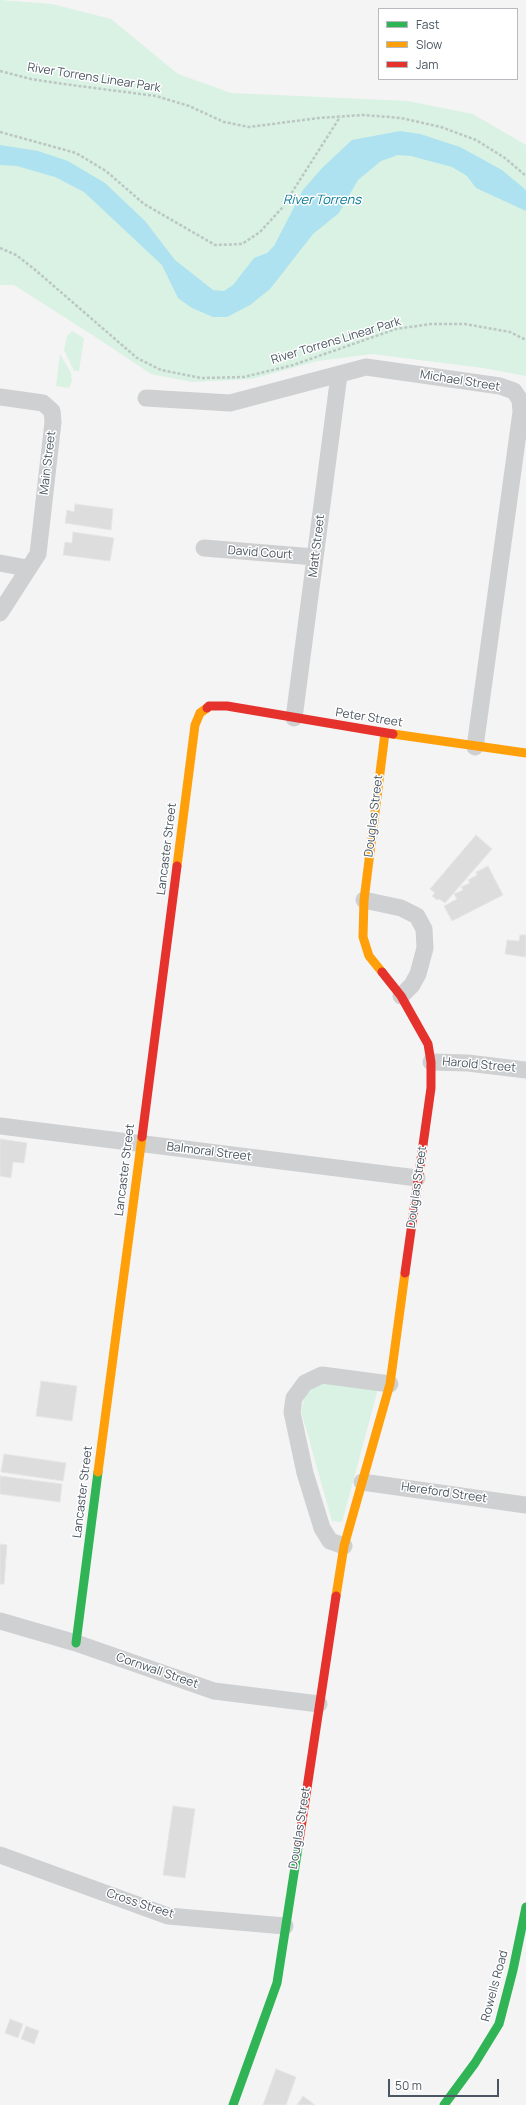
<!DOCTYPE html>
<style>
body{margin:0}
#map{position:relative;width:526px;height:2105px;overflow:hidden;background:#f4f4f4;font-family:Manrope,sans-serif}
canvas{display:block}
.legend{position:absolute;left:378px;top:8px;width:140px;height:72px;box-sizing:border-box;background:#fff;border:1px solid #b7bbc0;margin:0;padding:5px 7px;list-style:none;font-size:12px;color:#4a5661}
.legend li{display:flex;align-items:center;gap:8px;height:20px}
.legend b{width:20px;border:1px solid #b7bbc0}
.scale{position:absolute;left:388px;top:2079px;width:111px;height:18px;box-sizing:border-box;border:2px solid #4a5661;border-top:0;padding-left:5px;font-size:12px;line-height:14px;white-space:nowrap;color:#4a5661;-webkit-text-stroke:3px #fff;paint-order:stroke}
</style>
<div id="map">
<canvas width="526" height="2105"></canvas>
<ul class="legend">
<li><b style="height:5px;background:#30b455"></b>Fast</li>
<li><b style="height:5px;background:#ff9f0a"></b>Slow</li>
<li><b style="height:5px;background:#e5322d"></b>Jam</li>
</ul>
<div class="scale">50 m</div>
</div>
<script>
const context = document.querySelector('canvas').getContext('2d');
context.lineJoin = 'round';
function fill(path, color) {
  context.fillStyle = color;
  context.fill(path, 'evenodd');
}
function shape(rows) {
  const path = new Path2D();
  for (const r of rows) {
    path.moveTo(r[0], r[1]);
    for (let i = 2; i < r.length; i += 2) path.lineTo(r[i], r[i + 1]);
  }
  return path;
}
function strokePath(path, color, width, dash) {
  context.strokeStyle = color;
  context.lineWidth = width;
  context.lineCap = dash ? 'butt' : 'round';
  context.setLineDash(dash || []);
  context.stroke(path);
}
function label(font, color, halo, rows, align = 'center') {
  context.font = font + ' Manrope,sans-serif';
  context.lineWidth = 3;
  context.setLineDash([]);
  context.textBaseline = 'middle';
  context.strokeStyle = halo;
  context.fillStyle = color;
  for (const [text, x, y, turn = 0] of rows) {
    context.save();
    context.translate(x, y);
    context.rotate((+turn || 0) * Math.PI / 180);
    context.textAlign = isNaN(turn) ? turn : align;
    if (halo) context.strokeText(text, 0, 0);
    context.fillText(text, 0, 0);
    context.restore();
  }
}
const green = shape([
 [0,0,52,4,111,19,178,74,231,93,408,101,473,114,526,145,526,376,483,368,372,354,318,361,252,379,192,382,151,374,97,338,14,285,0,285],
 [72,331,84,338,79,371,74,371,64,350,67,336],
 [60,354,71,373,72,381,69,388,56,386],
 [331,1381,378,1389,342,1522,332,1521,301,1411,305,1395,318,1384]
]);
const water = shape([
 [400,131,420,134,460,147,502,170,526,190,526,211,476,188,467,176,452,167,411,156,398,155,381,161,358,180,339,213,313,234,270,289,250,305,227,317,213,317,192,308,178,298,162,265,84,192,55,177,17,166,0,165,0,145,38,151,68,161,105,183,145,221,175,260,213,290,224,291,233,285,254,258,267,253,274,246,303,190,322,168,352,140]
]);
const building = shape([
 [75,504,113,509,111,530,65,523,67,510,74,512,75,504],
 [73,532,114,538,110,561,63,555,65,542,72,543,73,532],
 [476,835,492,849,445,903,439,899,437,900,432,896,435,893,430,889,476,835],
 [488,866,503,895,452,921,444,906,457,899,454,894,463,890,461,887,470,883,468,880,477,875,476,872,488,866],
 [520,935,526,935,526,957,505,954,507,940,519,941,520,935],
 [0,1139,27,1143,24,1163,13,1162,11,1178,0,1176,0,1139],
 [41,1381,77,1386,72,1421,36,1416,41,1381],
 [4,1454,66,1463,63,1481,1,1472,4,1454],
 [0,1476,62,1484,60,1502,0,1494,0,1476],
 [0,1544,7,1545,4,1584,0,1584,0,1544],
 [173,1806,195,1809,185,1878,163,1875,173,1806],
 [10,2019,23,2024,18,2038,5,2033,10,2019],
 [26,2026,39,2031,34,2044,21,2039,26,2026],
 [276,2069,296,2077,286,2105,263,2105,276,2069],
 [303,2096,315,2105,297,2105,303,2096]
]);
const path = shape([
 [0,71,31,79,64,84,156,96,189,106,224,122,249,127,319,118,363,115,401,118,441,127,476,140,505,158,526,176],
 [0,132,76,153,106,171,144,204,215,245,242,244,260,232,282,208,340,117],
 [0,248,16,255,33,268,137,358,161,370,201,378,244,377,293,365,396,329,431,324,465,324,510,332,526,340]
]);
const street = shape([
 [0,397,43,403,52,411,53,422,38,554,0,613],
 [146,398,230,403,366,367,500,386,514,391,520,400,521,412,475,747],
 [204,548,315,557],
 [0,563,27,568],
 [294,718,339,375],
 [364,900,401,908,417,916,424,929,425,948,418,974,412,985,401,996],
 [431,1062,468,1063,526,1070],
 [0,1126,417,1178],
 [362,1482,526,1505],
 [344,1546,330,1541,322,1528,305,1473,292,1412,294,1398,305,1383,322,1375,390,1384],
 [0,1621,76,1643,214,1691,319,1704],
 [0,1855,168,1916,285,1926]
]);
const fast = shape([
 [76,1643,98,1472],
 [233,2105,277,1983,299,1841],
 [444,2105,475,2063,499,2024,513,1970,526,1907]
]);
const slow = shape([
 [393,734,526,753],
 [177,866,195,725,200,713,207,708],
 [382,972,369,956,363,937,364,900,385,733],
 [98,1472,142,1137],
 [336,1596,344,1546,390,1384,405,1273]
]);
const jam = shape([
 [207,708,209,706,227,706,393,734],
 [382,972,401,996,428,1044,431,1062,431,1088,405,1273],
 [142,1137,177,866],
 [299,1841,336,1596]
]);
const streetNames = [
 ["River Torrens Linear Park",94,78,9],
 ["River Torrens Linear Park",336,341,-17],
 ["Michael Street",460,381,9],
 ["Main Street",48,463,-83],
 ["Matt Street",317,546,-83],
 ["David Court",260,553,4],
 ["Peter Street",369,718,9],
 ["Douglas Street",374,816,-83],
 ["Lancaster Street",167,849,-83],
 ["Harold Street",479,1065,5],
 ["Balmoral Street",209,1152,7],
 ["Lancaster Street",125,1170,-83],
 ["Douglas Street",417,1187,-82],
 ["Lancaster Street",83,1492,-83],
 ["Hereford Street",444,1493,8],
 ["Cornwall Street",157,1671,19],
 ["Douglas Street",300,1828,-81],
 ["Cross Street",140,1904,18],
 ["Rowells Road",495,1986,-75]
];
const waterNames = [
 ["River Torrens",322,200]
];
fill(green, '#d9f2e3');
fill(water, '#aee2f0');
fill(building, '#ddddde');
strokePath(building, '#e5e6e7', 1);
strokePath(path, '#bcc7c4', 2.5, [3, 2]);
strokePath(street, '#ced0d2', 17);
strokePath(fast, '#30b455', 9);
strokePath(slow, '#ff9f0a', 9);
strokePath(jam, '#e5322d', 9);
label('12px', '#4a5661', '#fff', streetNames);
label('italic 13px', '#0c7c9b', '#fff', waterNames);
</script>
